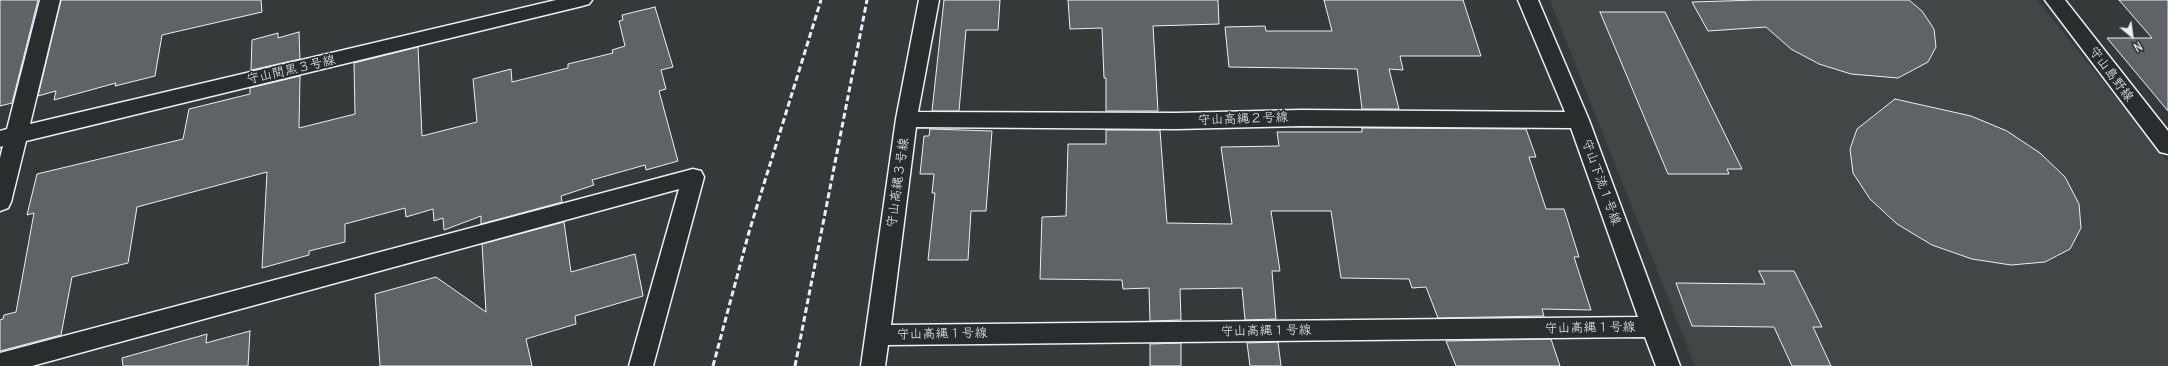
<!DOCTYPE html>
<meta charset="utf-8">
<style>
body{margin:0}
#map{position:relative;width:2168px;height:366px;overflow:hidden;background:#35393a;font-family:Delius,sans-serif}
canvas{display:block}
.north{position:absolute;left:2112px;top:16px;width:40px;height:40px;-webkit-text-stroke:3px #2a2d2e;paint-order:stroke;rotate:151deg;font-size:11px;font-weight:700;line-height:16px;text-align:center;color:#e8f1f8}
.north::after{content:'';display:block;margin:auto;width:14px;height:18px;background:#e8f1f8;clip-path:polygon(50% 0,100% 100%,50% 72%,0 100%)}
</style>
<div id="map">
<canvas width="2168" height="366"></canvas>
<div class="north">N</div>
</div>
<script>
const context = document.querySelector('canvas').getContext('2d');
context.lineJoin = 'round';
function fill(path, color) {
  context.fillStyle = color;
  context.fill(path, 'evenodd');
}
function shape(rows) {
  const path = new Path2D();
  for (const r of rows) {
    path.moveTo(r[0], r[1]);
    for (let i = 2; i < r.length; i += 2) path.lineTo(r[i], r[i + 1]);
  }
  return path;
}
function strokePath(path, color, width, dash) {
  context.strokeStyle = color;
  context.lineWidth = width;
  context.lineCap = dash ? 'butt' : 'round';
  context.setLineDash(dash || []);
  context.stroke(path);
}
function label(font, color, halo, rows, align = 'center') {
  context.font = font + ' Delius,"Klee One",sans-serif';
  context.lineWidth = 3.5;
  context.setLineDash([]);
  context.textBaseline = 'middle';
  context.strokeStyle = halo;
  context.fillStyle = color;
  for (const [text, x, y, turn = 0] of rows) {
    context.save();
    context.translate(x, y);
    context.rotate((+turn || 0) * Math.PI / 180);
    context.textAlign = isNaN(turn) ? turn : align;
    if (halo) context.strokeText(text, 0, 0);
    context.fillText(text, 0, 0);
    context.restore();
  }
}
const built = shape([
 [1550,0,2037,0,2168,162,2168,366,1695,366]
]);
const building = shape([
 [0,0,38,0,12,103,0,106,0,0],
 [61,0,261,0,262,12,162,35,155,76,115,86,116,83,54,100,56,91,38,96,61,0],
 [944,0,1000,0,998,30,966,30,959,111,932,111,944,0],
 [1068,0,1218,0,1219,24,1153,26,1158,111,1106,111,1106,78,1104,78,1102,28,1070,29,1068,0],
 [1324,0,1463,0,1481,56,1400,56,1403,70,1389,69,1399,109,1362,109,1357,69,1229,67,1225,27,1265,26,1266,31,1332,31,1324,0],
 [1757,0,1909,0,1922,11,1934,29,1936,47,1928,62,1898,78,1851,74,1819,64,1791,49,1766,27,1708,31,1692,2,1757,0],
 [2119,0,2168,0,2168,111,2107,38,2152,38,2119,0],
 [655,7,673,67,661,70,666,89,659,91,678,161,646,170,645,165,592,180,594,185,561,196,562,202,481,224,481,216,444,230,443,218,434,221,433,209,406,217,405,208,345,224,345,242,309,251,309,255,262,268,267,172,137,207,128,263,72,277,61,335,0,351,0,320,3,319,4,315,16,312,34,213,27,215,37,174,183,139,189,109,250,94,250,88,300,76,299,128,355,114,354,63,418,47,422,136,477,122,473,79,511,69,512,82,568,68,568,64,613,53,612,50,625,46,619,21,623,20,622,15,655,7],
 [1600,12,1665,12,1742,169,1727,169,1729,174,1668,174,1600,12],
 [299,32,300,59,251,70,252,40,278,33,278,38,299,32],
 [1895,99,1971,116,2007,131,2040,153,2065,177,2079,204,2081,228,2070,249,2045,262,2011,265,1972,259,1932,245,1897,224,1870,199,1853,173,1850,149,1857,129,1895,99],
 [1362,128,1526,129,1536,157,1529,157,1546,209,1564,209,1579,257,1574,257,1591,310,1542,309,1544,316,1438,318,1426,287,1412,288,1409,279,1341,278,1331,211,1271,211,1280,271,1272,271,1276,319,1245,320,1242,288,1180,289,1181,320,1150,321,1149,288,1123,289,1122,280,1040,279,1042,217,1066,216,1068,144,1106,144,1106,130,1160,130,1167,223,1232,224,1221,147,1279,146,1277,132,1362,132,1362,128],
 [930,129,992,131,986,211,971,211,968,260,928,260,935,193,932,193,934,174,920,174,924,136,929,136,930,129],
 [564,222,571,272,635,254,643,296,575,316,576,324,526,339,532,366,380,366,375,294,436,277,486,312,482,244,564,222],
 [1759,271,1794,271,1822,327,1813,327,1831,366,1792,366,1774,327,1692,326,1676,283,1765,284,1759,271],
 [250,331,248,366,123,366,122,358,207,334,206,343,250,331],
 [1551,339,1560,366,1456,366,1446,341,1551,339],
 [1278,342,1281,366,1250,366,1247,343,1278,342],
 [1181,343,1181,366,1150,366,1150,344,1181,343]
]);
const minor = shape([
 [40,0,60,0,30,124,556,0,592,0,589,4,582,6,26,141,11,202,8,208,0,211,0,158,3,146,0,147,0,131,7,129,40,0],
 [919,0,939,0,918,112,1176,113,1301,110,1565,112,1518,0,1538,0,1589,120,1680,366,1656,366,1645,337,888,345,885,366,861,366,896,119,919,0],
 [1301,126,1571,128,1638,317,891,325,916,127,1176,129,1301,126],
 [2045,0,2065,0,2168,131,2168,154,2160,152,2045,0],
 [693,169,701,171,704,177,653,366,629,366,679,189,32,366,0,366,0,353,693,169]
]);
const rail = shape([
 [713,366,749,232,821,0],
 [795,366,867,0]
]);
const streetNames = [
 ["守山間黒３号線",291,70,-13],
 ["守山島野線",2111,74,53],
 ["守山高縄２号線",1243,119,-2],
 ["守山下流１号線",1601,182,70],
 ["守山高縄３号線",898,183,-82],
 ["守山高縄１号線",1590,328,-1],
 ["守山高縄１号線",1266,331,-1],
 ["守山高縄１号線",942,334,-1]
];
fill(built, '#424647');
fill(building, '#5f6365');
strokePath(building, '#e8f1f8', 1);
strokePath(minor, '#e8f1f8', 3);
fill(minor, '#2a2d2e');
strokePath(rail, '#e8f1f8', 3, [6, 3]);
label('13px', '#e8f1f8', '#2a2d2e', streetNames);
</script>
